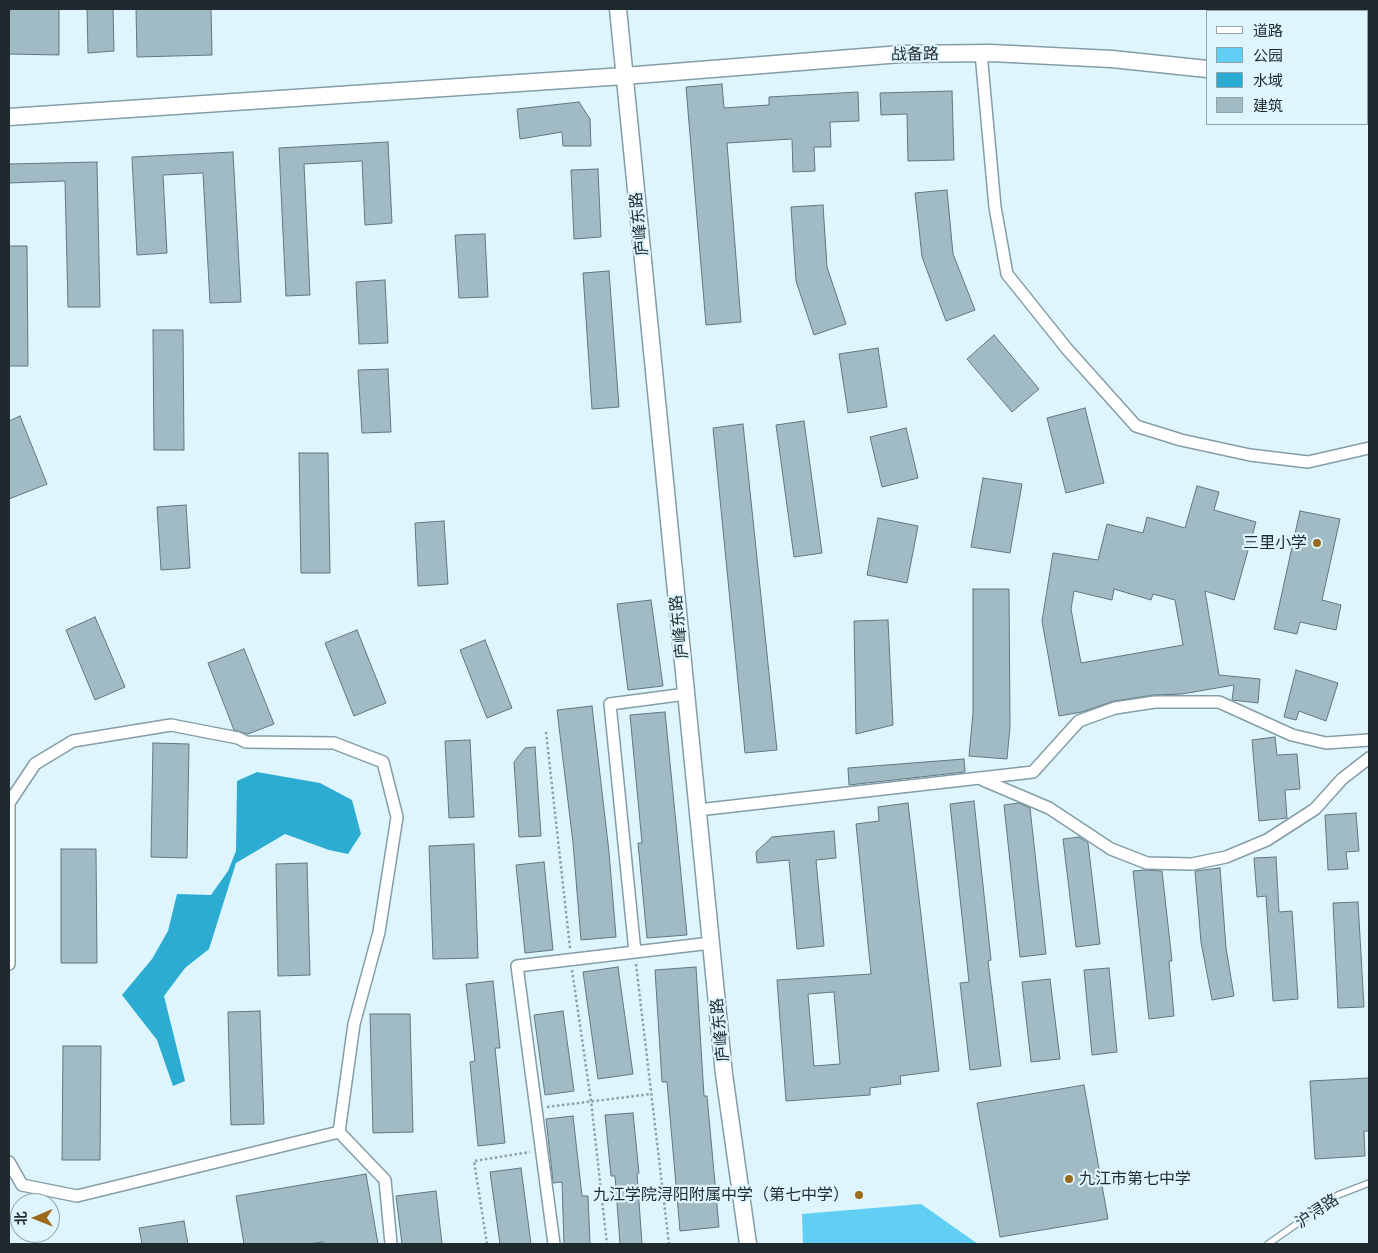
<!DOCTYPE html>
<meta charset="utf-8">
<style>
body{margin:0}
#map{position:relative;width:1378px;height:1253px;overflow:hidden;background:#dff5fd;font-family:Ubuntu,"Noto Sans SC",sans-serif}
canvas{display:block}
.frame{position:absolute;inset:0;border:10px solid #1f2a2e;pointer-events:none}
.legend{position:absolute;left:1206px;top:10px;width:162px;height:115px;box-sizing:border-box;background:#dff5fd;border:1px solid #92a4aa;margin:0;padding:6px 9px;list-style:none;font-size:15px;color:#1f2a2e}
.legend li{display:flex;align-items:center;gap:10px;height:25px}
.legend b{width:25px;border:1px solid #92a4aa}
.north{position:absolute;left:10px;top:1193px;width:50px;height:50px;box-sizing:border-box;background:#dff5fd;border:1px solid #92a4aa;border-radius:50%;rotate:269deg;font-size:14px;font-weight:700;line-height:20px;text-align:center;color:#1f2a2e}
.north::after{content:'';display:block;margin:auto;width:18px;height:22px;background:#9a691c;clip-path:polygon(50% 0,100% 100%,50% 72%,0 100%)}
</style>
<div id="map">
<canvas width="1378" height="1253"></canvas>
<div class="frame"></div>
<ul class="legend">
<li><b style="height:6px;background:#fff"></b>道路</li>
<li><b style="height:14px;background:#61cef4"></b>公园</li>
<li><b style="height:14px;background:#2cacd3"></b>水域</li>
<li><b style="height:14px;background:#a1bbc5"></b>建筑</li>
</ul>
<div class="north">北</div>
</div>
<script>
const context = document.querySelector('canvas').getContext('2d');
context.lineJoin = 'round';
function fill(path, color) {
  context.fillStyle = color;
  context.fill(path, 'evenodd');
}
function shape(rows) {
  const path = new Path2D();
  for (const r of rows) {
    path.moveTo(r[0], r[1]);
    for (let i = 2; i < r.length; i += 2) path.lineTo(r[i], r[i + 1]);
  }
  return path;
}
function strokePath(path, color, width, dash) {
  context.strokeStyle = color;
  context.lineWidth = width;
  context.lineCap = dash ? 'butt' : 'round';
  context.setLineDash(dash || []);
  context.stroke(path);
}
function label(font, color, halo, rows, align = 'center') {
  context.font = font + ' Ubuntu,"Noto Sans SC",sans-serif';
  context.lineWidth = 4.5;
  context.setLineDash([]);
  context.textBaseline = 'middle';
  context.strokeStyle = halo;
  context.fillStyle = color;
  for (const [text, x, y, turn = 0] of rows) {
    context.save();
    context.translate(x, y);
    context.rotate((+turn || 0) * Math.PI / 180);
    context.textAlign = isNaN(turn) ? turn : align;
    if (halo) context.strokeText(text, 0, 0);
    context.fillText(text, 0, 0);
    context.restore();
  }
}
const green = shape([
 [921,1204,978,1244,803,1244,802,1214]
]);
const water = shape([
 [257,772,320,783,352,800,361,834,348,854,329,850,285,834,236,863,209,949,185,968,164,996,185,1081,173,1086,157,1040,122,995,152,959,168,931,177,894,211,895,228,871,236,851,237,781]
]);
const building = shape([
 [9,9,59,9,59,55,9,54,9,9],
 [87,9,113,9,114,51,88,53,87,9],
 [136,9,211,9,212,55,137,57,136,9],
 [722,84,724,108,769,105,769,97,858,92,859,121,830,122,831,147,814,147,815,171,793,172,792,139,727,143,741,322,706,325,686,87,722,84],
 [952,91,954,160,908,161,907,114,881,115,880,93,952,91],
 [579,102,590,119,591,146,563,146,562,132,520,139,517,109,579,102],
 [388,142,392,223,365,225,362,161,304,164,310,295,286,296,279,148,388,142],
 [233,152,241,302,210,303,203,173,163,175,167,253,137,255,132,157,233,152],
 [97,162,100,307,68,307,65,181,9,183,9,164,97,162],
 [598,169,601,237,574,239,571,170,598,169],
 [947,190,953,254,975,310,946,321,922,257,915,193,947,190],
 [823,205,827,267,846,324,814,335,796,281,791,207,823,205],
 [485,234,488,297,459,298,455,235,485,234],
 [9,246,27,246,28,366,9,366,9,246],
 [609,271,619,407,592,409,583,273,609,271],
 [385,280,388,343,359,344,356,282,385,280],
 [153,330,183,330,184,450,154,450,153,330],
 [994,335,1039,389,1012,412,967,359,994,335],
 [878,348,887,407,848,413,839,354,878,348],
 [388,369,391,432,362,433,358,370,388,369],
 [1085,408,1104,483,1066,493,1047,418,1085,408],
 [20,416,47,484,9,499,9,421,20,416],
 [804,421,822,553,794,557,776,425,804,421],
 [743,424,777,750,745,753,713,428,743,424],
 [906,428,918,478,882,487,870,437,906,428],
 [299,453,328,453,330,573,301,573,299,453],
 [983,478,1022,484,1010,553,971,547,983,478],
 [1197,486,1219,492,1214,510,1256,522,1234,600,1205,591,1219,675,1260,679,1258,703,1232,700,1234,685,1182,694,1154,695,1114,701,1082,712,1059,716,1042,621,1053,553,1098,560,1107,524,1143,533,1147,517,1185,528,1197,486],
 [1114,589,1151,600,1153,594,1175,600,1183,645,1081,663,1071,609,1074,591,1112,600,1114,589],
 [186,505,190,568,161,570,157,507,186,505],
 [1300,511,1340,519,1322,600,1341,605,1336,630,1300,622,1297,634,1274,629,1300,511],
 [878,518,918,526,907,583,867,575,878,518],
 [444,521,448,584,418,586,415,523,444,521],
 [973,589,1009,589,1010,727,1007,759,969,756,973,713,973,589],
 [651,600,663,686,628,690,617,604,651,600],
 [95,617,125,687,95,700,66,630,95,617],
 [888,620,893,725,856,734,854,621,888,620],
 [357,630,386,703,354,716,325,643,357,630],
 [485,640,512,708,487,718,460,650,485,640],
 [244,649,274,724,248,734,234,730,208,663,244,649],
 [1296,670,1338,683,1326,721,1299,711,1296,720,1284,717,1296,670],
 [592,706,609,852,616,937,581,940,573,843,557,710,592,706],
 [665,712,687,935,647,938,638,843,642,843,630,715,665,712],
 [1275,737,1277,755,1297,754,1300,789,1285,790,1287,818,1259,821,1252,740,1275,737],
 [470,740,474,817,449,818,445,741,470,740],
 [153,743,189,744,187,858,151,857,153,743],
 [535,747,541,836,519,837,514,762,525,748,535,747],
 [964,759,965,772,849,785,848,768,964,759],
 [974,801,991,960,988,961,1001,1066,970,1070,960,983,969,982,950,804,974,801],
 [908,803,939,1071,900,1076,901,1084,870,1088,870,1095,786,1101,777,980,871,974,856,824,879,821,878,807,908,803],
 [834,992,840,1064,814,1066,808,994,834,992],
 [1019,803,1030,808,1046,954,1020,957,1004,805,1019,803],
 [1356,813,1359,851,1346,852,1348,869,1328,870,1325,815,1356,813],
 [834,831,836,858,816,860,824,946,797,949,789,860,757,863,756,852,772,837,834,831],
 [1079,837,1088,843,1100,944,1076,947,1063,839,1079,837],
 [474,844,478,958,433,959,429,846,474,844],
 [61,849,96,849,97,963,61,963,61,849],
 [1276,857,1279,912,1292,911,1298,999,1273,1001,1266,896,1257,897,1254,858,1276,857],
 [544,862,553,950,525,953,516,865,544,862],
 [307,863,310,975,278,976,276,864,307,863],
 [1220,868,1226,948,1234,996,1212,1000,1201,942,1195,871,1220,868],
 [1144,870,1162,871,1172,961,1169,961,1174,1016,1149,1019,1133,871,1144,870],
 [1358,902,1364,1007,1338,1008,1333,903,1358,902],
 [618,967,633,1074,598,1079,583,972,618,967],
 [696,967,704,1096,707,1096,719,1227,680,1231,667,1082,662,1082,655,970,696,967],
 [1109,968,1117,1052,1092,1055,1084,970,1109,968],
 [1050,979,1060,1059,1031,1062,1022,982,1050,979],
 [493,981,500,1048,495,1048,505,1143,478,1146,470,1062,475,1061,466,984,493,981],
 [260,1011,264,1124,231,1125,228,1012,260,1011],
 [563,1011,574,1091,545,1095,534,1015,563,1011],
 [370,1014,410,1014,413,1132,373,1133,370,1014],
 [63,1046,101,1046,100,1160,62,1160,63,1046],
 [1369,1078,1369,1131,1364,1131,1365,1156,1315,1159,1310,1081,1369,1078],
 [1084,1085,1108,1219,1000,1237,977,1103,1084,1085],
 [633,1113,639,1173,637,1174,642,1244,620,1244,615,1176,611,1176,605,1115,633,1113],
 [573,1116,582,1196,588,1196,590,1244,564,1244,562,1182,553,1183,552,1172,546,1119,573,1116],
 [521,1168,531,1244,500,1244,490,1172,521,1168],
 [366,1174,378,1244,323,1244,323,1242,307,1244,244,1244,236,1196,366,1174],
 [436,1191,442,1244,402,1244,396,1196,436,1191],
 [184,1221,188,1244,142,1244,139,1228,184,1221]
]);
const path = shape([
 [546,732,570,948],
 [636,964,669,1244],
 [572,970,591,1101,607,1244],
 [547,1107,651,1094],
 [487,1244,474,1161,530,1152]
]);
const lane = shape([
 [1268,1244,1338,1195,1369,1183]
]);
const street = shape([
 [981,53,995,207,1007,274,1067,349,1136,426,1181,440,1250,455,1308,462,1369,448],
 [983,780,1049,808,1111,849,1147,863,1192,864,1226,857,1267,840,1315,809,1342,779,1369,758],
 [698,810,1033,772,1079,721,1115,708,1155,702,1219,702,1292,735,1326,743,1369,740],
 [635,952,610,704,686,694],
 [9,964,9,803,35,764,73,741,171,725,238,738,246,742,334,743,383,762,397,817,379,932,354,1024,339,1132],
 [339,1132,385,1180,391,1244],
 [9,1162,22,1185,77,1196,339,1132],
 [554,1244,517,966,711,943]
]);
const secondary = shape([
 [618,9,724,1074,748,1244],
 [1367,96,1369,96],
 [9,117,624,76,901,54,991,53,1112,59,1207,69]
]);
const markers = [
 [1317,543,5,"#9a691c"],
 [1069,1179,5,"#9a691c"],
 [859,1195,5,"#9a691c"]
];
const streetNames = [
 ["战备路",915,54,-1],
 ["庐峰东路",639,224,-96],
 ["庐峰东路",679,627,-96],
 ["庐峰东路",720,1030,-96],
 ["沪浔路",1317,1211,-34]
];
const poiNames = [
 ["三里小学",1307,543],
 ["九江市第七中学",1079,1179,"left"],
 ["九江学院浔阳附属中学（第七中学）",849,1195]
];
fill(green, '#61cef4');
fill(water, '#2cacd3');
fill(building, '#a1bbc5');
strokePath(building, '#5f7781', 1);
strokePath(lane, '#849da7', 8);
strokePath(street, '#849da7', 14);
strokePath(secondary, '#849da7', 19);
strokePath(path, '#90a1a8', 2.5, [2.5, 2.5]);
strokePath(lane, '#fff', 5.5);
strokePath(street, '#fff', 11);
strokePath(secondary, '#fff', 16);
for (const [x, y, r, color] of markers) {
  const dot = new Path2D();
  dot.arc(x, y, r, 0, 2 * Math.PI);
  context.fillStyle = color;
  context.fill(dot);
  strokePath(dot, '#dff5fd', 2);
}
label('16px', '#1f2a2e', '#dff5fd', streetNames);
label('16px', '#1f2a2e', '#dff5fd', poiNames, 'right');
</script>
